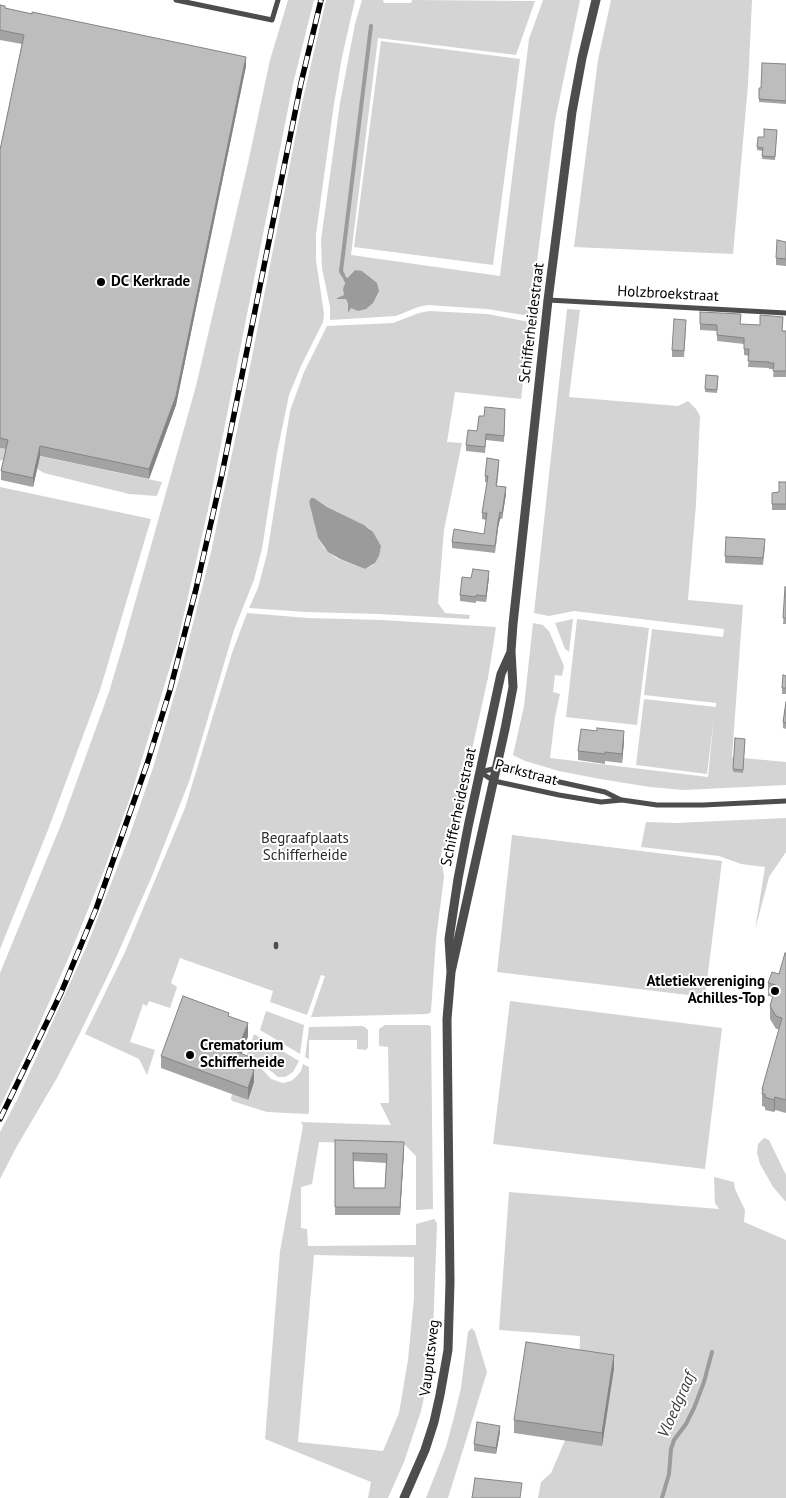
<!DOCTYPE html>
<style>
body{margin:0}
canvas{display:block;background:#fff}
</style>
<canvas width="786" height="1498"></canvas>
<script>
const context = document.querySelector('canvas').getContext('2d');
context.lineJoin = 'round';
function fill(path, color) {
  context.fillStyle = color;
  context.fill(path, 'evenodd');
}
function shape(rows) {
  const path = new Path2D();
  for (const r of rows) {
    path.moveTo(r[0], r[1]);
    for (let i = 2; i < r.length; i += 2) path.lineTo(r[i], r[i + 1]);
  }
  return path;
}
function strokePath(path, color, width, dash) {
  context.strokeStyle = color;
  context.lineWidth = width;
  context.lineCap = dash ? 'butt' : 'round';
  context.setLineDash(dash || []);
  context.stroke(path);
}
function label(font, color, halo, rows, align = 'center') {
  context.font = font + ' "PT Sans",sans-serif';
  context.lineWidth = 4;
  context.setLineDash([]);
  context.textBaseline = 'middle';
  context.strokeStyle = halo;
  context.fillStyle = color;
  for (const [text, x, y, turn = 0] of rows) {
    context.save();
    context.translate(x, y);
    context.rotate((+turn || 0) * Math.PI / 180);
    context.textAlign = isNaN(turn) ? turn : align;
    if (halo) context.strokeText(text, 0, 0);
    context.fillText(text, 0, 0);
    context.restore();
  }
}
const green = shape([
 [288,0,314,0,293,84,208,510,177,644,131,795,103,873,68,959,37,1030,0,1107,0,973,62,822,109,692,123,645,196,386,248,163,270,60],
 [326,0,355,0,342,57,334,104,316,234,316,260,324,314,323,322,301,366,289,395,277,453,262,549,254,580,234,630,190,779,152,876,111,969,79,1035,57,1078,17,1146,0,1179,0,1132,17,1100,86,948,129,837,153,768,179,679,211,552,243,402,302,103],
 [362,0,383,0,384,3,411,3,412,0,535,1,516,55,378,38,351,255,500,276,529,39,543,0,580,0,555,121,530,316,487,309,428,305,418,307,396,316,330,320,330,307,322,268,321,240,340,103,355,24],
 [355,270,363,272,368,276,348,313,348,304,346,299,338,299,338,298,344,295,344,286,346,278],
 [611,0,752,0,748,85,733,254,574,247,598,60],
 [381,41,520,59,493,265,354,247],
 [567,309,580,310,569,397,678,406,688,401,696,409,700,416,696,504,688,600,743,605,732,757,786,762,786,785,684,790,650,787,600,779,559,771,525,761,513,755,524,706,533,623,543,625,549,631,564,666,562,676,555,675,553,692,560,694,555,717,550,758,708,777,714,717,707,774,636,765,644,699,716,707,716,703,644,695,652,629,723,637,724,629,574,611,549,616,534,613],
 [429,311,487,314,530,322,521,399,455,392,447,442,462,443,444,530,438,603,445,613,470,615,469,619,379,614,306,612,249,608,258,588,267,554,290,411,304,372,327,326,393,323,419,313],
 [314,498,327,507,369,528,379,556,373,565,365,569,336,558,324,548,318,538,309,502],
 [0,448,105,470,162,482,157,496,129,494,44,473,24,461,11,456,0,461],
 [0,487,151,519,100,690,48,830,0,949],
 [247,613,308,618,382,620,496,627,488,678,457,816,449,831,444,851,442,851,440,861,442,862,444,877,436,939,431,1011,430,1013,427,1014,311,1017,325,976,321,975,307,1015,270,1002,273,991,180,958,171,983,177,987,170,1008,149,1001,147,1006,143,1004,130,1042,155,1050,147,1075,139,1059,85,1034,125,952,185,808,232,653],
 [573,619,569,652,565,649,555,623],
 [577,619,649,628,637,725,566,717],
 [786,818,786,852,769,877,755,930,765,867,741,864,719,856,641,847,646,822,675,823],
 [512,835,722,861,705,997,497,972],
 [510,1001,722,1028,705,1169,493,1144],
 [266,1011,304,1025,300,1054,260,1030],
 [385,1025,429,1025,431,1027,433,1209,416,1210,416,1156,405,1145,319,1142,312,1184,301,1187,301,1228,307,1229,308,1246,416,1245,416,1224,434,1219,437,1223,433,1333,429,1374,421,1411,404,1462,388,1498,368,1498,371,1482,265,1439,280,1251,303,1126,301,1122,391,1125,380,1103,389,1103,388,1047,379,1046,379,1029],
 [314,1255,414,1257,414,1298,408,1360,399,1413,383,1451,298,1442],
 [362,1026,365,1027,368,1030,368,1047,366,1050,357,1049,357,1040,309,1040,309,1059,305,1057,309,1027],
 [254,1034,299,1061,293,1072,285,1077,278,1077,259,1061,246,1057],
 [303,1064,309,1067,309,1113,308,1114,267,1112,232,1101,231,1099,232,1094,248,1100,247,1067,252,1065,260,1067,271,1079,283,1083,291,1081,296,1077,301,1071],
 [764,1138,769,1140,786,1175,786,1202,773,1187,760,1164,757,1153,758,1144],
 [714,1177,734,1182,735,1189,745,1210,744,1222,786,1240,786,1498,538,1498,541,1482,551,1473,566,1438,579,1368,580,1336,499,1330,509,1192,719,1209,715,1203],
 [472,1328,475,1332,487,1372,448,1498,426,1498,446,1447,454,1417,461,1388,468,1332]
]);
const water = shape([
 [355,270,362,271,377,283,379,291,373,303,366,309,358,311,351,308,348,313,348,304,346,299,337,299,337,298,344,295,343,289,345,283,342,276,344,274,347,278],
 [311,498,314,498,327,507,364,525,373,532,381,546,379,556,375,563,365,569,340,559,328,552,318,538,309,502]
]);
const stream = shape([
 [343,275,341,271,371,26],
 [662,1498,669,1474,671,1449,674,1440,686,1424,694,1408,704,1382,712,1352]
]);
const pedestrian = shape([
 [276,944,276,947]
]);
const minor = shape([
 [176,0,272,20,278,0],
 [548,300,786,313],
 [480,772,494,781,559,795,601,802,622,800,657,805,703,805,786,801],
 [480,772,497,768,505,770,605,792,621,800]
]);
const tertiary = shape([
 [451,972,505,729,513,687,511,651,513,624,548,300,572,112,582,58,596,0],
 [404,1498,425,1450,434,1422,440,1395,448,1350,450,1282,447,1019,451,972,449,939,458,879,468,827,501,674,510,654]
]);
const rail = shape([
 [0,1119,61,993,96,909,147,764,170,690,196,589,222,474,301,83,321,0]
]);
const wall = shape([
 [0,5,5,8,246,66,176,405,149,479,40,456,33,487,1,480,1,471,6,449,0,448,0,150,22,44,0,40],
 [786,64,786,104,759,102,759,88,761,88],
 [777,130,775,160,762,159,763,151,757,150,758,137,764,137],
 [786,242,786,266,776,265,776,258],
 [700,324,740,324,786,331,786,377,773,377,774,369,769,369,769,368,748,367,749,356,744,355,744,344,717,341,717,331,700,330],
 [686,326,684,357,672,357,672,350],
 [706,375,718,376,717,393,705,392],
 [505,409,504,442,486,440,485,453,466,451,466,445,477,431,484,416],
 [499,466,497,486,506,494,502,519,500,519,498,528,495,553,452,548,452,542,484,534,486,520,482,519,482,513,487,482,485,482,485,476],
 [786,482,786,510,772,510,772,493,779,492],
 [765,546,763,565,725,563,725,556],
 [489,577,486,602,476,601,476,603,460,601,460,595,471,578],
 [786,587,786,624,783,624],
 [786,676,786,694,782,694,782,688],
 [786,702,786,729,783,728,783,722],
 [735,738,745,739,743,773,733,772],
 [624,741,622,763,605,761,605,764,578,760,578,751],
 [786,953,786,1113,775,1110,774,1112,765,1110,765,1107,762,1106,762,1089,779,1029,776,1029,770,1019,770,1006,773,997,768,996,768,983,779,974],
 [229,1016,248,1036,242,1054,254,1082,248,1100,161,1068,161,1056],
 [335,1140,404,1150,400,1215,335,1215],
 [353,1161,386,1163,385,1188,354,1188],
 [614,1368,602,1446,514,1433,514,1420],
 [500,1432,496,1454,474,1451,474,1444]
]);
const shadedWall = shape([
 [246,57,246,66,176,405,149,479,149,469],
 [40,446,40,456,33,487,33,478],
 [506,487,506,494,502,519,502,513],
 [500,512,500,519,498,528,495,553,498,522],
 [489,571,489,577,486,602,486,596],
 [624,731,624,741,622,763,622,754],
 [248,1023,248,1036,237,1065,237,1052],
 [250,1057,250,1069,246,1067],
 [254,1070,254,1082,248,1100,248,1088],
 [775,1097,775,1110,774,1112,774,1100],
 [404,1142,404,1150,400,1215,400,1207],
 [614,1355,614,1368,602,1446,602,1433],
 [500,1426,500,1432,496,1454,496,1448]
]);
const building = shape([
 [0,5,5,6,5,8,32,14,32,12,246,57,176,396,149,469,40,446,33,478,1,471,8,440,0,438,0,150,24,35,0,30,0,5],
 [762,63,786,64,786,101,759,99,759,88,761,88,762,63],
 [764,129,777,130,775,157,762,156,763,148,757,147,758,137,764,137,764,129],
 [777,240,786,242,786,259,776,258,777,240],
 [700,312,741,314,740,324,760,325,760,315,783,317,782,331,786,331,786,371,773,371,774,363,769,363,769,362,748,361,749,349,744,349,744,338,717,335,717,325,700,324,700,312],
 [674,319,686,320,684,351,672,350,674,319],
 [706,375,718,376,717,390,705,389,706,375],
 [485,407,505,409,504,436,486,434,485,447,466,445,468,430,477,431,479,416,484,416,485,407],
 [487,458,499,460,496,486,506,487,502,513,500,512,498,522,495,546,452,542,454,529,484,534,487,513,482,513,488,476,485,476,487,458],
 [779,482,786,482,786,504,772,504,772,493,779,492,779,482],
 [726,537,765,539,763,558,725,556,726,537],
 [473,569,489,571,486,596,476,595,476,597,460,595,462,577,471,578,473,569],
 [785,587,786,587,786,618,783,618,785,587],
 [783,675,786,676,786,688,782,688,783,675],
 [786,702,786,723,783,722,786,702],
 [597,728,624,731,622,754,605,752,605,754,578,751,581,729,597,731,597,728],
 [735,738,745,739,743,770,733,769,735,738],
 [785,953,786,953,786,1100,775,1097,774,1100,765,1097,765,1094,762,1094,763,1089,762,1089,782,1018,776,1016,770,1006,776,985,768,983,772,972,779,974,785,953],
 [183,996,229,1013,228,1016,248,1023,237,1052,250,1057,246,1067,254,1070,248,1088,161,1056,183,996],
 [335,1140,404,1142,400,1207,335,1207,335,1140],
 [353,1153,387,1154,385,1188,354,1188,353,1153],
 [526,1342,614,1355,602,1433,514,1420,526,1342],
 [477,1422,500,1426,496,1448,474,1444,477,1422],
 [475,1478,522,1483,520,1498,472,1498,475,1478]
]);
const markers = [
 [101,282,5,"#000"],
 [775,991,5,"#000"],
 [190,1055,5,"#000"]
];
const poiNames = [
 ["DC Kerkrade",111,282],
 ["Atletiekvereniging",765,982,"right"],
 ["Achilles-Top",765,999,"right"],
 ["Crematorium",200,1046],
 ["Schifferheide",200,1063]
];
const streetNames = [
 ["Holzbroekstraat",668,294,3],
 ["Schifferheidestraat",532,323,-83],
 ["Parkstraat",526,773,15],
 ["Schifferheidestraat",459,807,-78],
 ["Vauputsweg",430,1358,-83]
];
const parkNames = [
 ["Begraafplaats",305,839],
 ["Schifferheide",305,856]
];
const waterNames = [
 ["Vloedgraaf",677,1405,-66]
];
fill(green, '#d4d4d4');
fill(water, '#9b9b9b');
strokePath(stream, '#9b9b9b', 4);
strokePath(pedestrian, '#4d4d4d', 4.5);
strokePath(minor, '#4d4d4d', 5);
strokePath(tertiary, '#4d4d4d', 9);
strokePath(rail, '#000', 5.5);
strokePath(rail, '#fff', 4, [11]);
fill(wall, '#a3a3a3');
fill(shadedWall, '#848484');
fill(building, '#bdbdbd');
strokePath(building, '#848484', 1);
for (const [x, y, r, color] of markers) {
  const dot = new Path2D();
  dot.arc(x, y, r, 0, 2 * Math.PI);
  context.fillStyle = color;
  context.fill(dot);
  strokePath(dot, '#fff', 2);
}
label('bold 15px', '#000', '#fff', poiNames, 'left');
label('15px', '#000', '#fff', streetNames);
label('15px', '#2b2b2b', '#fff', parkNames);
label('italic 16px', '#3c3c3c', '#fff', waterNames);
</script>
